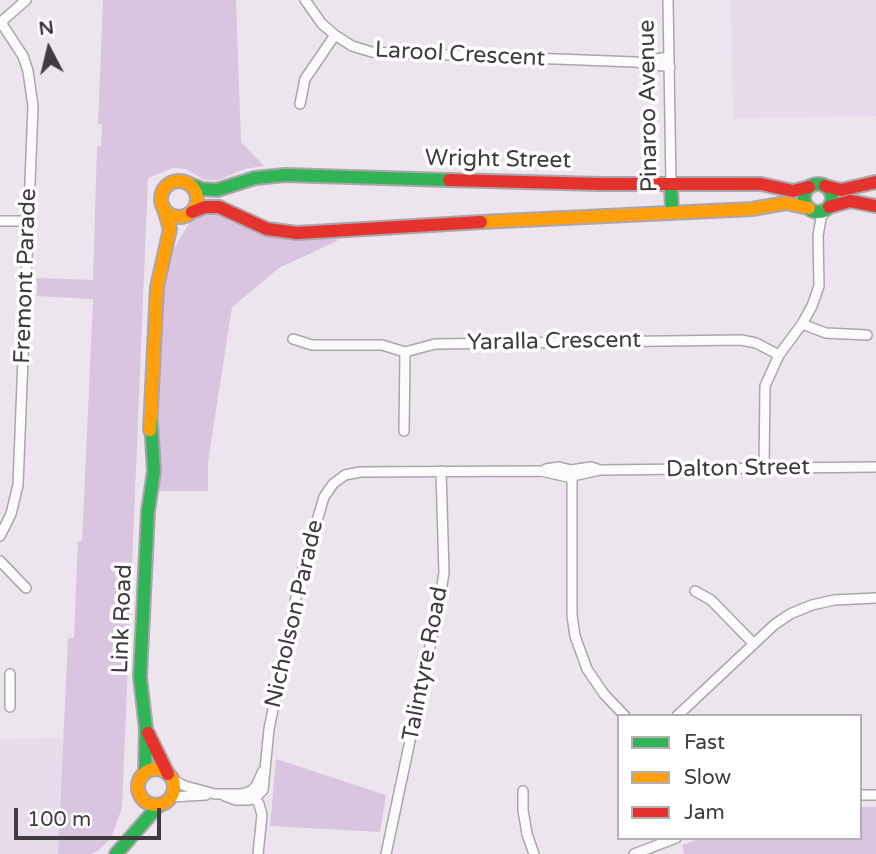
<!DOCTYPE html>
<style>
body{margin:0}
#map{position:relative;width:876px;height:854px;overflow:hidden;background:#ece5ee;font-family:"Varela Round",sans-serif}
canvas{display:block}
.legend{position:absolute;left:617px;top:714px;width:245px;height:126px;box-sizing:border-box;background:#fff;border:2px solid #b3b0b3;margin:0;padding:9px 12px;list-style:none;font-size:21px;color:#403a41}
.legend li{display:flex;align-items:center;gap:14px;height:35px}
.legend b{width:35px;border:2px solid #b3b0b3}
.north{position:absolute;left:14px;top:14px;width:70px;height:70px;-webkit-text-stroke:5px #fff;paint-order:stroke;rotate:353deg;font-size:19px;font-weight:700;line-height:28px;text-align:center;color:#403a41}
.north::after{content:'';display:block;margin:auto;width:24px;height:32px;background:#403a41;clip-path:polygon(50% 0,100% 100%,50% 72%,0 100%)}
.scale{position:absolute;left:14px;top:808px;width:147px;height:32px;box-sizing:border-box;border:4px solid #403a41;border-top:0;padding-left:9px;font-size:21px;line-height:24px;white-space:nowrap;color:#403a41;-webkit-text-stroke:5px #fff;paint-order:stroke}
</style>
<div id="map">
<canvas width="876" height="854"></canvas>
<ul class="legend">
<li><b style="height:9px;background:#30b455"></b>Fast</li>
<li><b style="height:9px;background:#ff9f0a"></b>Slow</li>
<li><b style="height:9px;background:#e5322d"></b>Jam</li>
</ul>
<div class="north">N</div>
<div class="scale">100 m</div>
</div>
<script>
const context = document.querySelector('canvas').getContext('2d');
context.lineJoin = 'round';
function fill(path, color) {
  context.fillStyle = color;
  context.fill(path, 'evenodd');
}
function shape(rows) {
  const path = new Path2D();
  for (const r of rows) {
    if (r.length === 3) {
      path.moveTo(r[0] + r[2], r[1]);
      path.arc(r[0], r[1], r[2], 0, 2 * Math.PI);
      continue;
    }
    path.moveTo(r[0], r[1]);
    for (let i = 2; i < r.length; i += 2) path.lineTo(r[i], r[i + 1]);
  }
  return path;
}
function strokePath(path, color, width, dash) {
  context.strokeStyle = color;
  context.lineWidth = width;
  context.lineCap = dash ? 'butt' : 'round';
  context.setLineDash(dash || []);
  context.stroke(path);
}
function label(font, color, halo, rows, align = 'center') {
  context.font = font + ' "Varela Round",sans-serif';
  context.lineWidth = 7;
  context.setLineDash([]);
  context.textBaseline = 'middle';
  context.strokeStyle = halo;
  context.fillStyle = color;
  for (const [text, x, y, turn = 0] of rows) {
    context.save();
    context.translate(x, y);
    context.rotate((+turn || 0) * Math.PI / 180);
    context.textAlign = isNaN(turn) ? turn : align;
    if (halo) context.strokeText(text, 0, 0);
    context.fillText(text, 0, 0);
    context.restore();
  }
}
const built = shape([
 [731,0,876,0,876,116,733,119],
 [63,737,58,854,0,854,0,739]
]);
const green = shape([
 [103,0,236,0,241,142,264,166,245,169,219,180,205,180,186,169,173,168,148,178,122,808,111,838,98,851,91,854,58,854,68,638,74,638,78,541,82,541,93,299,37,296,37,278,93,280,97,146,101,146,102,124,98,124],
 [205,212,231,218,250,229,274,236,317,236,339,240,279,268,232,307,208,462,208,491,155,491,162,291,173,250,193,217],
 [276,759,386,795,380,832,270,826],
 [860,807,876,807,876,854,684,854,682,845,702,838,860,838]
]);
const street = shape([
 [305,0,322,24,335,35,352,46,372,52,635,62,670,67],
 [668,0,671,184],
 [0,21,23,56,28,71,33,106,18,485,11,514,0,536],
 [1,22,26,0],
 [643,61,669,57],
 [300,104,305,79,335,35],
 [0,221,28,221],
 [802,324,826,333,867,335],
 [293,339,312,345,382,345,405,352],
 [404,431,405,352,435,344,741,340,756,343,779,355],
 [546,469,559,467,571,470,591,467,600,470,876,467],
 [764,469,765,386,779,355,802,324,812,306,819,286,818,236,821,218,827,208],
 [572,471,572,615,575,636,587,669,604,694,625,716],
 [0,561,26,588],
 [695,591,711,600,754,644],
 [10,674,10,707],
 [677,716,774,625,790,614,812,605,834,600,876,598],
 [173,780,185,786,215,794,242,794,251,791,256,786,263,771],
 [523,791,523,810,527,834,534,854],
 [253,795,259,804,262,815,258,854],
 [860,795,876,795],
 [225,796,236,800,249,800,255,798,263,790,269,729,300,578,324,497,333,484,345,475,360,472,541,471,568,477,600,470],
 [171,797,206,795],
 [386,854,439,604,444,573,441,471],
 [634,854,676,838]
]);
const fast = shape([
 [187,183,202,189,217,190,255,178,285,175,449,180],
 [818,198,14],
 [671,184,672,212],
 [145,773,146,729,140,677,148,511,154,471,151,422],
 [116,854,159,805]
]);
const slow = shape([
 [179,199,18],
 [481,222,752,209,786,203,809,208],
 [150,430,157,287,170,229,163,206],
 [156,787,18]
]);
const jam = shape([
 [449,180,600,184,761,184,793,191,809,187],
 [825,186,841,190,876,182],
 [829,207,850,201,876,206],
 [192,212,205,207,219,207,267,229,297,233,481,222],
 [148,733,168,774]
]);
const streetNames = [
 ["Larool Crescent",460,55,3],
 ["Pinaroo Avenue",649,106,-91],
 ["Wright Street",498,160,1],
 ["Fremont Parade",26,276,-88],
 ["Yaralla Crescent",554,342,-1],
 ["Dalton Street",738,469,-1],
 ["Nicholson Parade",295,614,-77],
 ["Link Road",123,619,-88],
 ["Talintyre Road",426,664,-79]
];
fill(built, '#e8dbeb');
fill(green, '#dac5e0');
strokePath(street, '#aba5ac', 12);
strokePath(fast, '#aba5ac', 16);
strokePath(slow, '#aba5ac', 16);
strokePath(jam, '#aba5ac', 16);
strokePath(street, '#fcfbfc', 9);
strokePath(fast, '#30b455', 12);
strokePath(slow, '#ff9f0a', 12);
strokePath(jam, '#e5322d', 12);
label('23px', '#403a41', '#fff', streetNames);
</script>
